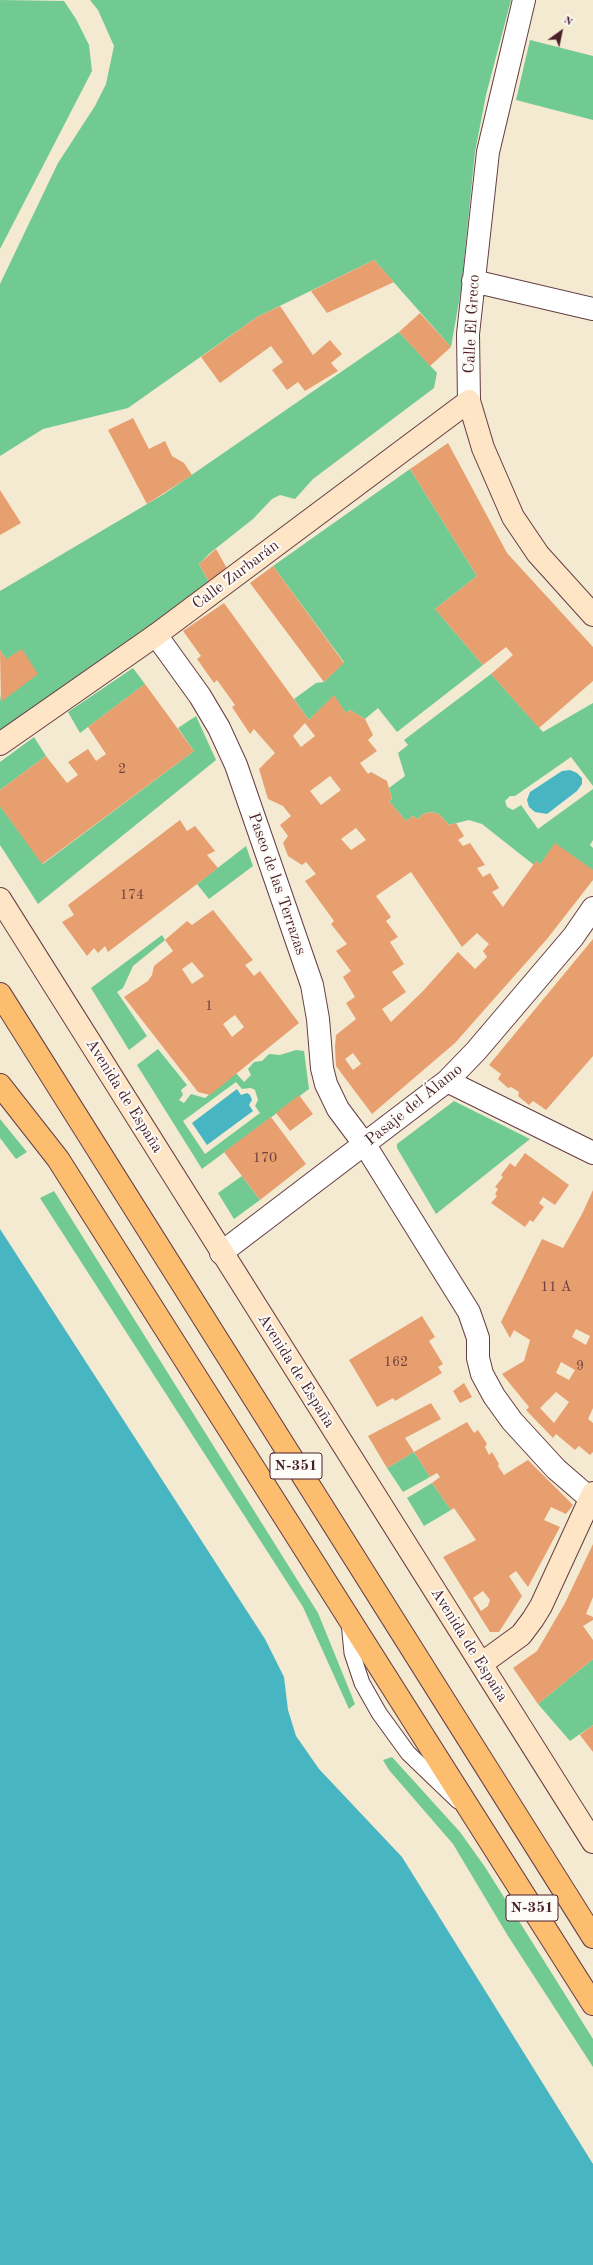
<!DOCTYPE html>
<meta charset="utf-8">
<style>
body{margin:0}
#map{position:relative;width:593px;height:2265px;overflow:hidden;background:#f4e9d1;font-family:"Old Standard TT",serif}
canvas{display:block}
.north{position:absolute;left:541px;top:12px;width:40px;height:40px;-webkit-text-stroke:3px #fdfcf7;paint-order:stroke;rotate:33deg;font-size:11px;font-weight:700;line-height:16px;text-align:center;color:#4a1f2b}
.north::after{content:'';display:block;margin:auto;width:14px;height:18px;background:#4a1f2b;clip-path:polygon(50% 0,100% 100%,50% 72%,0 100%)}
</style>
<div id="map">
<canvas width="593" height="2265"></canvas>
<div class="north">N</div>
</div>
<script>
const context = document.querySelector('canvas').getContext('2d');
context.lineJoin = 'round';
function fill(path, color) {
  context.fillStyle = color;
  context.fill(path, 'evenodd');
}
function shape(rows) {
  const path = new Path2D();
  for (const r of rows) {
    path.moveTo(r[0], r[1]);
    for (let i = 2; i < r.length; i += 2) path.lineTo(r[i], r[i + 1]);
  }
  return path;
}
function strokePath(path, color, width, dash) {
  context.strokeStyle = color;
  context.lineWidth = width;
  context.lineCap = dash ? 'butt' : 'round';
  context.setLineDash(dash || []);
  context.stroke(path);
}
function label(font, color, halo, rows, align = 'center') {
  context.font = font + ' "Old Standard TT",serif';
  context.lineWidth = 4;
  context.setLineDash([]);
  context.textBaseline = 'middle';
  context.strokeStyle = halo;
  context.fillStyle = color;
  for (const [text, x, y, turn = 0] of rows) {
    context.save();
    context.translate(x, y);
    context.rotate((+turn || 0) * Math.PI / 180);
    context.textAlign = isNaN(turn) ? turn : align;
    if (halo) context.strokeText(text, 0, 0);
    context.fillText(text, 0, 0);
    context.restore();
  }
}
const green = shape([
 [0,0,64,1,76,19,89,45,92,71,0,249],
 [90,0,511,0,486,95,475,152,461,290,451,347,374,260,257,317,128,408,43,429,0,456,0,284,58,163,95,106,106,84,114,46,98,10],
 [530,40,593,56,593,120,516,100],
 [399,332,437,373,434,388,313,479,295,499,280,495,272,499,253,519,210,553,199,564,210,584,0,733,0,701,6,659,0,650,0,591,164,494],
 [410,469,477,576,435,609,483,665,397,732,378,708,365,719,350,710,346,713,334,696,309,720,294,699,316,683,324,682,344,662,273,566],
 [133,668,145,684,80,733,68,712],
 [491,674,543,732,593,703,593,786,571,757,515,796,510,796,505,801,507,807,513,810,521,805,538,829,593,789,593,840,590,845,593,848,593,870,540,864,536,861,534,865,482,824,469,820,449,825,439,814,431,812,423,814,418,819,413,816,406,821,389,801,392,799,389,788,405,776,398,753,408,745,404,740],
 [196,716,216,760,38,904,0,845,0,806,43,864,194,751,178,728],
 [34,737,46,756,0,790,0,762],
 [246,846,253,866,209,899,197,884],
 [162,935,165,940,133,966,123,988,117,992,147,1036,129,1050,91,988],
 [158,1049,187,1085,181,1090,183,1095,179,1100,184,1103,191,1094,205,1098,236,1073,244,1082,251,1075,248,1069,254,1062,262,1061,269,1054,280,1055,296,1050,304,1051,309,1089,202,1169,137,1065],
 [236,1082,242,1089,251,1088,255,1090,258,1100,255,1106,260,1113,205,1154,183,1121],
 [454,1101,530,1139,436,1214,397,1148,397,1144],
 [0,1119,27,1152,16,1159,0,1138],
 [242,1176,260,1200,234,1219,218,1193],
 [54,1191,318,1613,355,1704,349,1709,303,1607,40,1198],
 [414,1452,430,1477,403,1492,387,1468],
 [432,1483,451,1510,424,1526,407,1498],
 [593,1659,593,1725,570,1741,538,1704],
 [392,1757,460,1832,485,1867,593,2039,593,2067,508,1936,453,1844,389,1770,383,1760]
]);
const water = shape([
 [570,770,577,773,582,778,582,784,577,791,547,814,535,812,529,807,527,800,530,792,562,771],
 [237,1089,241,1095,247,1093,250,1095,252,1100,249,1105,253,1111,207,1145,192,1123],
 [0,1229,265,1639,284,1677,288,1710,296,1736,319,1769,402,1857,593,2164,593,2265,0,2265]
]);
const building = shape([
 [374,260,394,282,327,313,311,291],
 [280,306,313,355,330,340,342,354,331,363,338,371,305,391,298,382,287,390,272,370,283,362,271,346,220,383,201,357,257,317],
 [420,313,451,347,430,366,399,332],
 [133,418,149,449,165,441,172,456,184,463,192,475,147,504,108,430],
 [448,443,507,553,593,647,593,681,539,728,491,674,513,655,506,647,483,665,435,609,477,576,410,469],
 [0,490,21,523,0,535],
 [216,549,229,572,210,584,199,564],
 [273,566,344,663,324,682,250,583],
 [224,603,309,720,334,695,346,713,350,710,365,719,373,735,368,740,377,751,360,763,368,774,371,772,387,781,392,799,389,801,406,821,413,816,418,819,423,814,431,812,439,814,449,825,456,823,464,836,458,840,463,846,470,843,485,865,477,868,483,877,490,873,499,888,492,892,503,907,536,861,540,864,555,843,593,870,593,880,547,939,455,1043,372,1114,336,1066,335,1047,336,1035,356,1019,346,1003,355,997,343,977,351,971,336,951,347,944,331,924,334,921,305,881,316,874,306,862,302,865,288,856,283,843,288,836,280,825,291,816,283,806,268,799,259,769,275,753,254,729,250,734,232,707,235,705,217,680,214,683,197,659,201,656,183,631],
 [305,723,315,736,301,747,293,736],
 [330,776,341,790,321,805,310,791],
 [356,828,366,840,351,850,341,839],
 [411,872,462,947,477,933,489,944,483,951,487,957,475,969,458,952,423,991,391,1022,382,1009,406,992,392,972,404,964,390,942,398,937,386,921,391,917,376,896],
 [353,1053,361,1064,353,1070,345,1059],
 [22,649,38,674,1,702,0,650,6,659],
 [145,684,194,751,42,864,0,806,0,790,46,756,67,783,78,775,68,762,88,749,96,761,106,754,88,727],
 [180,820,187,831,195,826,215,851,207,855,218,868,108,952,105,946,98,953,94,948,87,956,62,922,74,915,68,905],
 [213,910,253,960,245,965,254,976,260,971,299,1023,210,1095,198,1092,124,997,148,981,152,975,154,966,173,951,165,940,187,921,192,925],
 [192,962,204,976,192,984,182,969],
 [235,1015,244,1027,232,1037,223,1024],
 [593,939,593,1056,546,1110,533,1101,529,1105,518,1096,519,1092,511,1087,508,1088,498,1079,501,1074,489,1065],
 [299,1095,313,1114,290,1131,276,1113],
 [271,1117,306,1164,260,1200,224,1152],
 [525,1153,569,1185,555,1205,543,1197,539,1203,544,1207,533,1222,530,1220,525,1227,491,1203,497,1196,495,1194,498,1189,495,1187,503,1177,501,1175,510,1163,515,1167],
 [593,1190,593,1408,588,1419,593,1423,593,1452,590,1455,579,1446,575,1450,556,1434,553,1438,526,1410,529,1407,502,1374,524,1361,530,1340,514,1330,510,1338,501,1322,542,1239,563,1248,582,1214],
 [576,1329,590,1336,586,1345,572,1337],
 [561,1362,575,1370,569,1380,556,1373],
 [556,1392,569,1402,554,1423,540,1408],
 [422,1316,435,1337,429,1341,443,1364,438,1367,442,1373,395,1401,393,1398,377,1407,349,1360],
 [464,1383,472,1397,460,1403,453,1391],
 [431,1403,441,1419,405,1438,414,1452,467,1422,474,1433,478,1430,487,1444,485,1447,489,1455,492,1452,499,1464,498,1466,504,1475,528,1460,573,1505,566,1514,551,1507,544,1520,560,1527,528,1587,516,1571,509,1576,522,1596,499,1632,490,1632,443,1557,476,1540,454,1508,451,1510,432,1483,440,1477,437,1473,430,1477,414,1452,387,1468,368,1436],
 [483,1591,490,1600,488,1606,481,1611,473,1598],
 [593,1544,593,1597,586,1614,593,1617,593,1620,583,1626,593,1640,593,1659,538,1704,513,1668,537,1651,565,1603],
 [593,1725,593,1752,580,1735]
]);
const lane = shape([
 [349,1622,352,1653,362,1683,379,1713,408,1753,458,1801]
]);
const street = shape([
 [473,281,593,309],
 [469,401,468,334,488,152,524,0],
 [156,635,200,696,219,728,236,765,312,985,318,1019,322,1068,326,1084,338,1109,365,1145,469,1312,478,1338,478,1358,482,1374,494,1396,512,1421,556,1469,593,1501],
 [447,1081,593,1153],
 [221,1253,447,1081,476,1051,573,937,593,908]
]);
const secondary = shape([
 [0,744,156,635,469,401,483,448,513,517,538,554,593,615],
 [0,899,593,1842],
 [481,1664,521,1635,533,1619,541,1606,593,1493]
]);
const highway = shape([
 [0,994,593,1937],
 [0,1085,58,1159,593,2004]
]);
const numberNames = [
 ["2",122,769],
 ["174",132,895],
 ["1",209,1006],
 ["170",265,1158],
 ["11 A",556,1287],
 ["162",396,1362],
 ["9",580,1366]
];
const shields = [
 [296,1466,52],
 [532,1908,52]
];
const shieldNames = [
 ["N-351",296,1466],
 ["N-351",532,1908]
];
const streetNames = [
 ["Calle El Greco",472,324,-87],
 ["Calle Zurbarán",236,575,-37],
 ["Paseo de las Terrazas",277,884,71],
 ["Avenida de España",124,1096,58],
 ["Pasaje del Álamo",414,1105,-39],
 ["Avenida de España",296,1371,58],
 ["Avenida de España",469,1645,58]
];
fill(green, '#71ca91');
fill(water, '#48b5c2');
fill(building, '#e79f70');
strokePath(lane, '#643d44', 17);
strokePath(street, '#643d44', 24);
strokePath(secondary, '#643d44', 24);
strokePath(highway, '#643d44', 24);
strokePath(lane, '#fff', 15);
strokePath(street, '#fff', 22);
strokePath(secondary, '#fee5c5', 22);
strokePath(highway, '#fcbd6f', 22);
label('14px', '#713f3c', null, numberNames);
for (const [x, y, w] of shields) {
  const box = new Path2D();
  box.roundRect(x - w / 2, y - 13, w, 26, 3);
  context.fillStyle = '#fdfcf7';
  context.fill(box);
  strokePath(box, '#4a1f2b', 1);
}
label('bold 15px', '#4a1f2b', null, shieldNames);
label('16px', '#4a1f2b', '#fdfcf7', streetNames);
</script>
